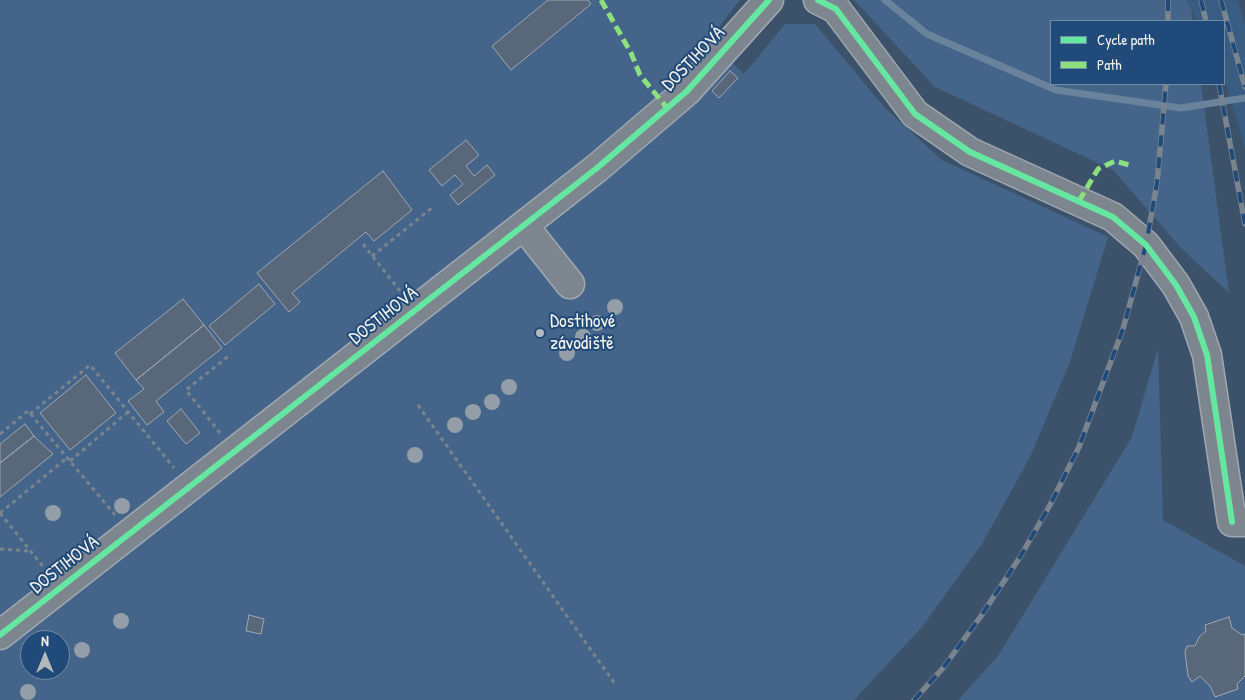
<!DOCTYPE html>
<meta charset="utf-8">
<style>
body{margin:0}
#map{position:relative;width:1245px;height:700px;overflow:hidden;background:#3c526a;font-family:"Patrick Hand",sans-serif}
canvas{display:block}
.legend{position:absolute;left:1050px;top:20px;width:175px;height:65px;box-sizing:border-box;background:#1f4a7a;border:1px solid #748da6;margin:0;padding:6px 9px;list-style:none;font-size:15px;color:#f4f1e8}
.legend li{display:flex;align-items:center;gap:10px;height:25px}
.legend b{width:25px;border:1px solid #748da6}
.north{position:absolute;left:20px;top:630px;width:50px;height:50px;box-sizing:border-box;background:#1f4a7a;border:1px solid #748da6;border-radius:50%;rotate:0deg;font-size:14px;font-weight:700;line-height:20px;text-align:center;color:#f4f1e8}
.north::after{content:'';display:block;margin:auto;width:18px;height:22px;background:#b4b9bc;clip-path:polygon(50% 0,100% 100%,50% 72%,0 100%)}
</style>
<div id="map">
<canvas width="1245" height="700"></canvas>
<ul class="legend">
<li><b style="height:6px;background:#66e7a1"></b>Cycle path</li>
<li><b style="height:6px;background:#8de07e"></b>Path</li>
</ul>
<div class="north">N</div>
</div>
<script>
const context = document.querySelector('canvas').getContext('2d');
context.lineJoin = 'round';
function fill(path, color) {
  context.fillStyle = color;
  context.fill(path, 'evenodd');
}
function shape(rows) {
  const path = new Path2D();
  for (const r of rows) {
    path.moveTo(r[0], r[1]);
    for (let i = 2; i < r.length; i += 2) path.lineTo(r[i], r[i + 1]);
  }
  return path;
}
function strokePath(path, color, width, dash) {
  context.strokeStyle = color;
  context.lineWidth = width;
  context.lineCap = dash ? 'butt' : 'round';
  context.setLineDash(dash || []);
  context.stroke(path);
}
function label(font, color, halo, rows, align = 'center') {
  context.font = font + ' "Patrick Hand",sans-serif';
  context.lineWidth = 4;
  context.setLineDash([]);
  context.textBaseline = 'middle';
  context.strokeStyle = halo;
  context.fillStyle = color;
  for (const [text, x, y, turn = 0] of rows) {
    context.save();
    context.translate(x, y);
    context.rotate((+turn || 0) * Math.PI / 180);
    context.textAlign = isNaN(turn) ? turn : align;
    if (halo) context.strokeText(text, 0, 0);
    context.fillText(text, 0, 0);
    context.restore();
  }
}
const built = shape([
 [1187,0,1238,0,1245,24,1245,149,1224,77,1224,21,1197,21]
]);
const green = shape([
 [0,0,740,0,708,41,744,74,785,24,815,24,885,108,942,160,1108,237,1070,362,1030,457,982,544,945,595,922,627,854,700,0,700],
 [30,640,60,640,60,670,30,670],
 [854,0,1187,0,1191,9,1193,21,1051,21,1051,84,1201,84,1229,293,1180,247,1113,170,935,87],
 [1158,348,1163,520,1245,566,1245,700,958,700,998,656,1132,437]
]);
const stream = shape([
 [885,0,927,34,1056,90,1181,108,1245,98]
]);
const building = shape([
 [548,0,588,0,591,4,511,70,492,46,548,0],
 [730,71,738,78,719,98,712,91,730,71],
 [466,140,479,155,466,166,474,176,487,165,495,175,458,205,450,195,463,184,455,175,442,186,429,170,466,140],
 [383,171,412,210,374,241,366,232,292,293,300,302,289,312,257,273,383,171],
 [259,284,275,304,225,345,209,326,259,284],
 [183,299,204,325,136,380,115,353,183,299],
 [204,325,222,348,156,401,164,412,147,425,128,401,144,389,136,380,204,325],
 [86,375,116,413,70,450,40,413,86,375],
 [181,409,200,433,186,444,167,421,181,409],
 [25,424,34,436,0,463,0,444,25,424],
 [34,436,53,454,0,497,0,463,34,436],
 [249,615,264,619,261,634,246,631,249,615],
 [1229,617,1232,628,1242,635,1245,634,1245,676,1237,684,1238,689,1215,697,1210,686,1200,676,1192,682,1188,676,1185,652,1187,646,1195,646,1199,637,1206,631,1205,625,1229,617]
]);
const path = shape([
 [363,244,400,291],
 [372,256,433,207],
 [418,405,615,684],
 [30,414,90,365,174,468],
 [220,433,186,390,230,355],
 [0,434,28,411,115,515],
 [70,461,128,412],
 [0,513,67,458],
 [0,513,45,569],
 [0,549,29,551]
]);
const minor = shape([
 [818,0,836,9,915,114,970,152,1113,217,1146,245,1176,285,1194,317,1207,355,1232,522,1245,522],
 [524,226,570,284],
 [0,635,597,168,687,91,769,0]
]);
const rail = shape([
 [1168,0,1168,21],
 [1201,0,1206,21],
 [1221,0,1245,87],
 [1219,84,1245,224],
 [914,700,943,668,981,616,1020,557,1050,505,1079,447,1123,329,1146,245,1157,183,1166,84]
]);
const quiet = shape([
 [601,0,631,53,640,75,667,108],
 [1079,201,1098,169,1115,161,1133,166]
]);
const cycleway = shape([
 [818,0,836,9,915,114,970,152,1113,217,1146,245,1176,285,1194,317,1207,355,1232,522],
 [0,635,597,168,687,91,769,0]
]);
const trees = [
 [615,307],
 [597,323],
 [583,337],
 [567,353],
 [509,387],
 [492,402],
 [473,412],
 [455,425],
 [415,455],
 [122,506],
 [53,513],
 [121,621],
 [82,650],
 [28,692]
];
const markers = [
 [540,333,5,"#b4b9bc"]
];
const streetNames = [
 ["DOSTIHOVÁ",694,59,-46],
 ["DOSTIHOVÁ",384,316,-38],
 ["DOSTIHOVÁ",65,565,-38]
];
const poiNames = [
 ["Dostihové",550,322],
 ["závodiště",550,344]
];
fill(built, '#385c82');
fill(green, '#446589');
strokePath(stream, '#6a839d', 7);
fill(building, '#586779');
strokePath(building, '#9fa8b2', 1);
strokePath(minor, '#9fa8b2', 31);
strokePath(path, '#79848f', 3, [4, 4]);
strokePath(minor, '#7d868e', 28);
strokePath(rail, '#79848f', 5.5);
strokePath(rail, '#1f4a7a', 4, [11]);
strokePath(quiet, '#8de07e', 5, [10, 5]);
strokePath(cycleway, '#66e7a1', 6);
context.fillStyle = '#939ea8';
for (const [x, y] of trees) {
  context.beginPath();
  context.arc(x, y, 8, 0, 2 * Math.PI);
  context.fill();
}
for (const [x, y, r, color] of markers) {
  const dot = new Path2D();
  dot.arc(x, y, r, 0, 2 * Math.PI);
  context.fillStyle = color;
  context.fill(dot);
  strokePath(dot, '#1f4a7a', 2);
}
label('19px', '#f4f1e8', '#1f4a7a', streetNames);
label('19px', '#f4f1e8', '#1f4a7a', poiNames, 'left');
</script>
